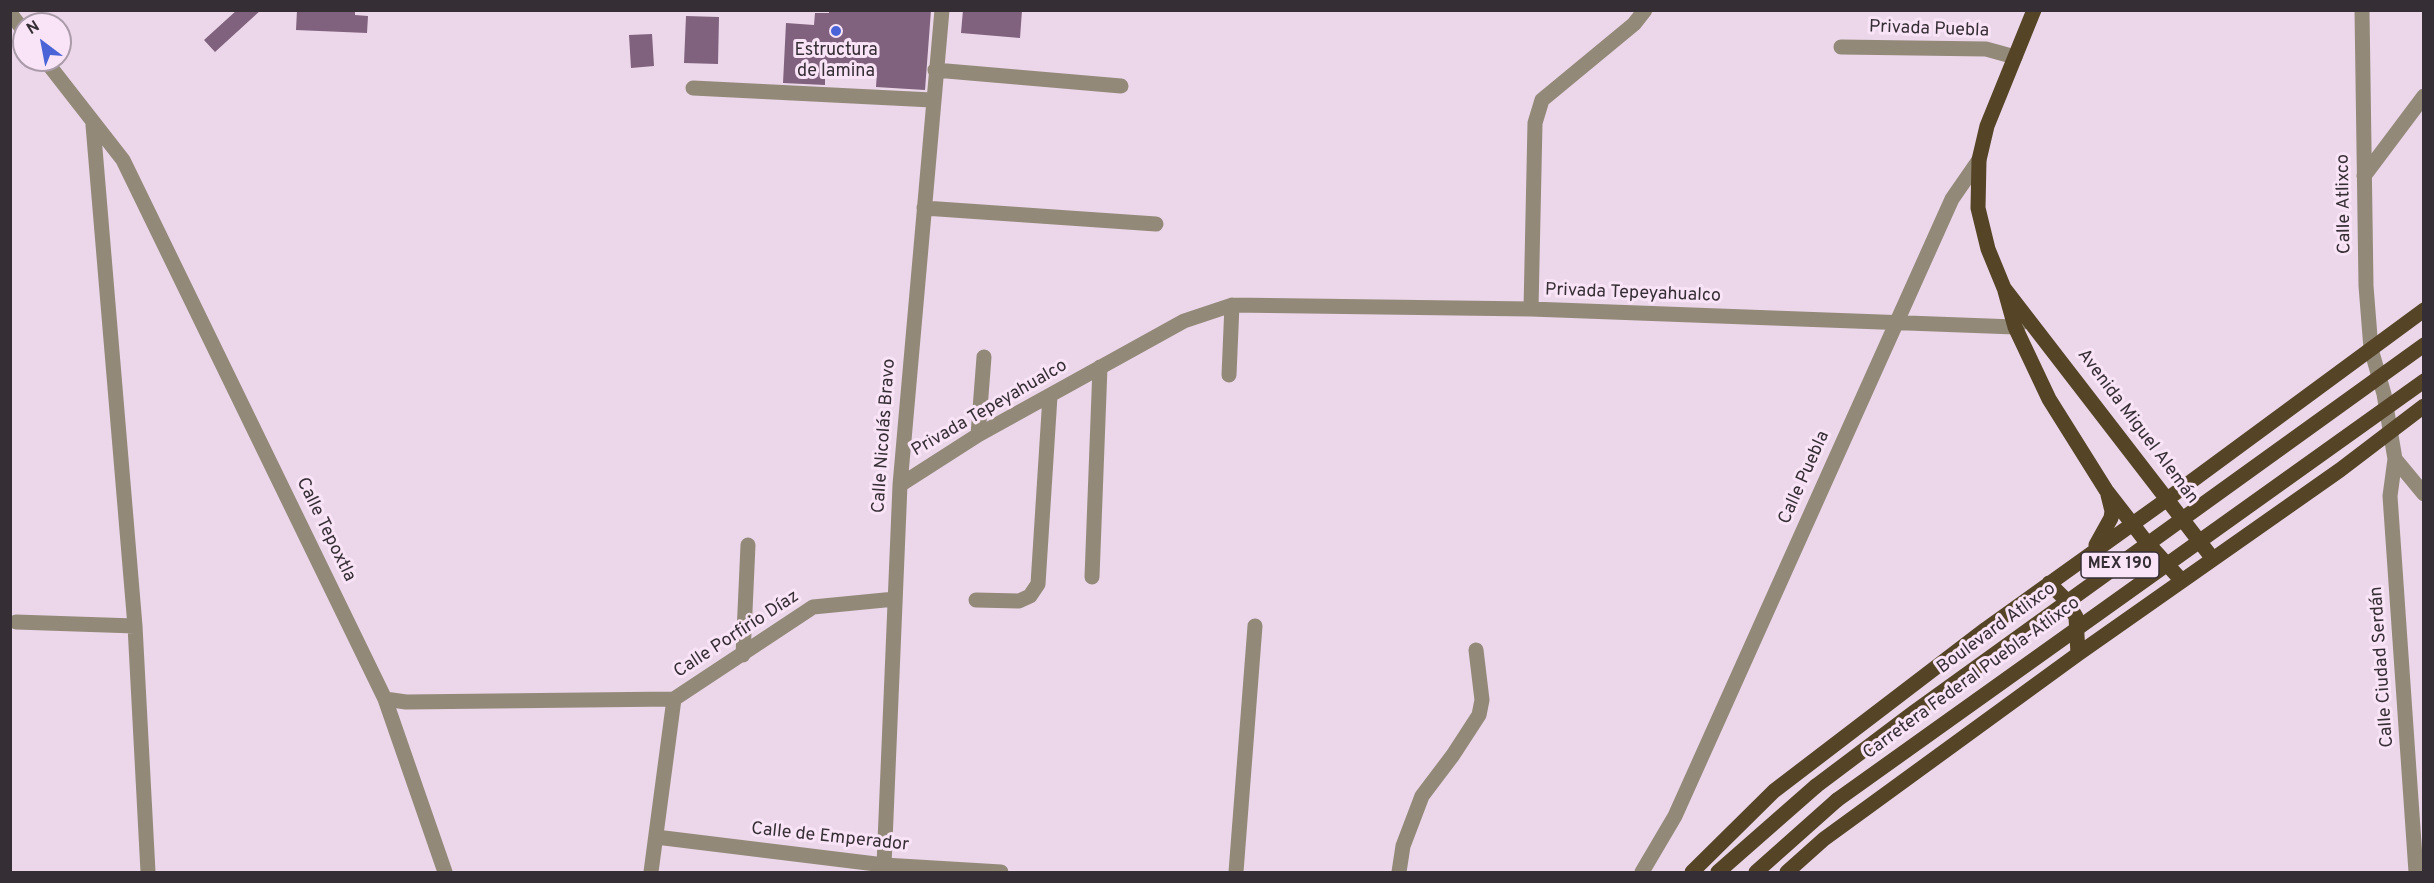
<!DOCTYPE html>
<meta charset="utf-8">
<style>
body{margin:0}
#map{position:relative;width:2434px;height:883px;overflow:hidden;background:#ebd7e9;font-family:Overpass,sans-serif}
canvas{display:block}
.frame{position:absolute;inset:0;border:12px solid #362e35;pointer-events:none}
.north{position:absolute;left:12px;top:12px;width:60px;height:60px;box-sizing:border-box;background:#f8e4f6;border:2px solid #aa9ba9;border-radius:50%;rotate:328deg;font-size:16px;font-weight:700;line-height:24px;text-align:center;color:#362e35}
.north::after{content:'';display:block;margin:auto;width:21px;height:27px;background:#4a64d8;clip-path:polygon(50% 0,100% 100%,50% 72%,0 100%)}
</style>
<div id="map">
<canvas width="2434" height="883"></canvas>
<div class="frame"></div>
<div class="north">N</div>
</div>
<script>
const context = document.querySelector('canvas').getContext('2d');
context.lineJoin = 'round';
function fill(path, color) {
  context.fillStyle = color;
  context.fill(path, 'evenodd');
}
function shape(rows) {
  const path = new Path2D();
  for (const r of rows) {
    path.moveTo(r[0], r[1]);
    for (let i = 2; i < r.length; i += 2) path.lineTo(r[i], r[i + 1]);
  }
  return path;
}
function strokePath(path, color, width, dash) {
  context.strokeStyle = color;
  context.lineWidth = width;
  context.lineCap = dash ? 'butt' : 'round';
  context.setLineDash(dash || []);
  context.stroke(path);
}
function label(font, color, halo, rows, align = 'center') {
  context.font = font + ' Overpass,sans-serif';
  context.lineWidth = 6;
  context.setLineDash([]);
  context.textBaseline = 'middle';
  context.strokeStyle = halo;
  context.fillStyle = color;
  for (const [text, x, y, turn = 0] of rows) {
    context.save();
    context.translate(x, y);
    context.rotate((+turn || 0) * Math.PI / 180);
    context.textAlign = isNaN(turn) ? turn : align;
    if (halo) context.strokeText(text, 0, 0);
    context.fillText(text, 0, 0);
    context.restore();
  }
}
const building = shape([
 [237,10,261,10,215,52,204,40],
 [297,10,355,10,355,15,368,16,367,33,296,30],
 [829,10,931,10,925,90,876,87,877,72,825,70,825,85,783,83,786,23,814,25,815,13,829,13],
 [963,10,1022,10,1020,38,961,33],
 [686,16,719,17,718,64,684,63],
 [652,34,654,66,631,68,629,35]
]);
const minor = shape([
 [2362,10,2366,286,2371,349,2384,394,2395,459,2424,494],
 [10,13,24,31],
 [1841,47,1986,49,2015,57],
 [45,60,123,160,385,699,406,702,674,699],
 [935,70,1121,86],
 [693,88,932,100],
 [93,125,135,626,148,872],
 [2364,176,2424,96],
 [924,208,1156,224],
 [1531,309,1535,123,1542,100,1634,24,1645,10],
 [1229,375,1232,305],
 [978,435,984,357],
 [2395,459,2390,496,2416,872],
 [900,485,978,435,1184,321,1232,305,1531,309,2015,327,2024,321],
 [1092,577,1100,367],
 [976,600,1019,601,1030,596,1038,584,1050,396],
 [16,622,135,626],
 [743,655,748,545],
 [385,699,445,872],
 [674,699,813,607,895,599],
 [656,837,884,865,1001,872],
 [884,865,900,485,942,10],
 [651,872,674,699],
 [1236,872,1255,626],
 [1399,872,1403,846,1422,796,1453,755,1479,715,1482,700,1476,650],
 [1642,872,1675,816,1952,199,1979,160]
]);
const major = shape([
 [2034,10,1987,126,1979,160,1978,208,1988,249,2004,288,2213,559],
 [2005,291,2015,327,2049,399,2106,490,2144,539,2182,581],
 [2096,545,2111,518,2112,511,2108,495],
 [2049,583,2065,599,2076,617,2078,654],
 [1692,872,1774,791,1986,629,2166,500,2424,310],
 [1718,872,1816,786],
 [1756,872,1837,800],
 [1787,872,1824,839,2078,654,2340,470,2424,406]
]);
const majorBridge = shape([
 [1816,786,1913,713,2424,345],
 [1837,800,2424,381]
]);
const markers = [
 [836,31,6,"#4a64d8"]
];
const shields = [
 [2120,565,78]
];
const shieldNames = [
 ["MEX 190",2120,565]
];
const streetNames = [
 ["Privada Puebla",1929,30,2],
 ["Calle Atlixco",2345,204,-91],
 ["Privada Tepeyahualco",1633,294,2],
 ["Privada Tepeyahualco",990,409,-30],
 ["Avenida Miguel Alemán",2137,427,53],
 ["Calle Nicolás Bravo",885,436,-86],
 ["Calle Puebla",1805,478,-66],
 ["Calle Tepoxtla",325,530,64],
 ["Boulevard Atlixco",1997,629,-36],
 ["Calle Porfirio Díaz",737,635,-33],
 ["Calle Ciudad Serdán",2383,667,-94],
 ["Carretera Federal Puebla-Atlixco",1972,679,-36],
 ["Calle de Emperador",830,838,6]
];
const poiNames = [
 ["Estructura",836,51],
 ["de lamina",836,72]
];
fill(building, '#80617e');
strokePath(minor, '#938979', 15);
strokePath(major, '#564427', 15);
strokePath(majorBridge, '#564427', 15);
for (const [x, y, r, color] of markers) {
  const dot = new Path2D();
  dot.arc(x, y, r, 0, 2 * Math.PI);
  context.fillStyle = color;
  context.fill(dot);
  strokePath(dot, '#f8e4f6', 2);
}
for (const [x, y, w] of shields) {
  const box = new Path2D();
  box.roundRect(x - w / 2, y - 13, w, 26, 4.5);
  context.fillStyle = '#f8e4f6';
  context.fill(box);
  strokePath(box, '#362e35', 1.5);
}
label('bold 16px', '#362e35', null, shieldNames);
label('18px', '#362e35', '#f8e4f6', streetNames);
label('18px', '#362e35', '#f8e4f6', poiNames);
</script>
